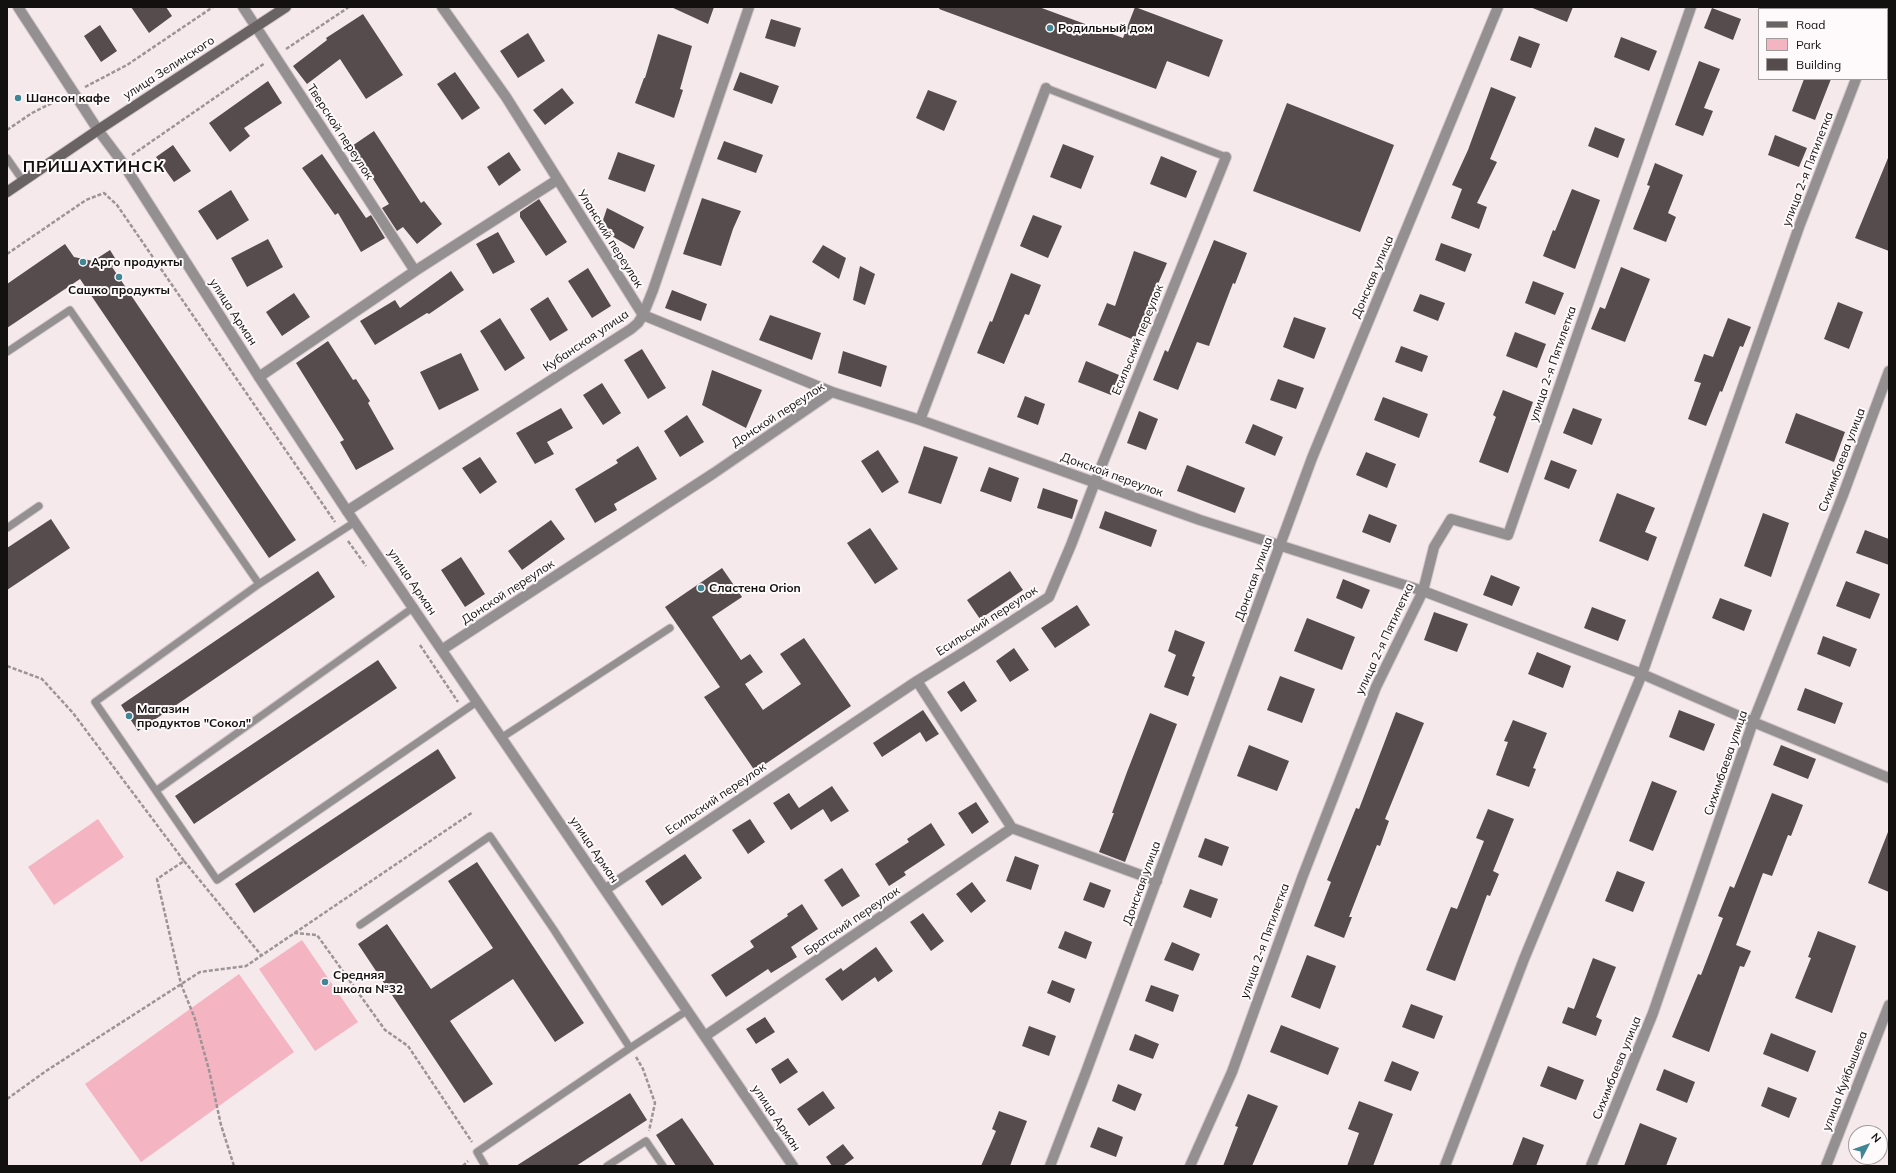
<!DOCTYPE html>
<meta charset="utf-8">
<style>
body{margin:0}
#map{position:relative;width:1896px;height:1173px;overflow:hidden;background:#f5e9ec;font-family:Mulish,sans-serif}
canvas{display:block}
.frame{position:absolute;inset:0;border:8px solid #131010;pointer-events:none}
.legend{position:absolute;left:1758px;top:8px;width:130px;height:72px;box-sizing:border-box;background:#fef9fa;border:1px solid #a09c9c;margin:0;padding:5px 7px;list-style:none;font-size:12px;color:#131010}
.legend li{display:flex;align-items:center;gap:8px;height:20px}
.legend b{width:20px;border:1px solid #a09c9c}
.north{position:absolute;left:1848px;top:1125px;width:40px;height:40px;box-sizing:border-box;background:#fef9fa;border:1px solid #a09c9c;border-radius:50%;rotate:49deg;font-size:11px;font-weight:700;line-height:16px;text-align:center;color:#131010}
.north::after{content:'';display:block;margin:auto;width:14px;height:18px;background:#428595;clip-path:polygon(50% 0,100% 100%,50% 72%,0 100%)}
</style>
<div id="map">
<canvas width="1896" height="1173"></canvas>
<div class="frame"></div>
<ul class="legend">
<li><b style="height:5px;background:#6a6364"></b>Road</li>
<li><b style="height:11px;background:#f5b4c2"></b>Park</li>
<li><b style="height:11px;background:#564c4e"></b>Building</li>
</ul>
<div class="north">N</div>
</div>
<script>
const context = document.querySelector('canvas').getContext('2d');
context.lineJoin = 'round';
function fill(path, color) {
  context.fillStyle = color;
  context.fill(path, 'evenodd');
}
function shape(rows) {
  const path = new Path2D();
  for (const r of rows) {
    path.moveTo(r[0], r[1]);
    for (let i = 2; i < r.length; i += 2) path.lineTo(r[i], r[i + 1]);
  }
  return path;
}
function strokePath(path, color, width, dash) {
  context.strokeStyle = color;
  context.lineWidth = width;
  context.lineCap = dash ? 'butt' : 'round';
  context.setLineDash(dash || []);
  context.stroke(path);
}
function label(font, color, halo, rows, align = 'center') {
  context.font = font + ' Mulish,sans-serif';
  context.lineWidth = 4;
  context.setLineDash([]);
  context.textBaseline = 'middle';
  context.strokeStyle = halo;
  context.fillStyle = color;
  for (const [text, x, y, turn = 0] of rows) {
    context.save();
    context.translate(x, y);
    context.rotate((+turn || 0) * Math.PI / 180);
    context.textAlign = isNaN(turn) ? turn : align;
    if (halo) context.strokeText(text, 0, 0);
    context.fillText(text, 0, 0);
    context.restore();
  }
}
const green = shape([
 [98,819,124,857,54,905,28,867],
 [302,940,358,1022,315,1051,259,969],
 [239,974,294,1052,141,1162,85,1084]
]);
const building = shape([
 [131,7,166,7,172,16,149,33],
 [671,7,714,7,708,24],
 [940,7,1039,7,1123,38,1135,7,1223,40,1209,77,1167,61,1156,89,939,9],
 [1530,7,1573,7,1567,22],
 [1712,8,1741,19,1733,40,1704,28],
 [363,14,403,75,366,99,340,59,307,84,293,66,327,40,326,38],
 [771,19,801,28,795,47,765,38],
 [100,25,117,51,101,62,84,36],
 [528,33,545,61,518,78,500,51],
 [658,34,692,46,680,89,683,90,674,118,635,103,644,78,645,78],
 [1519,36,1540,44,1531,68,1510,60],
 [1621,37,1657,51,1649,71,1614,57],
 [1699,61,1720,69,1704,108,1713,111,1703,136,1675,125],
 [455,72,480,108,462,120,437,84],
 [740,72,779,86,772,104,733,90],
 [1804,79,1831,79,1815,120,1792,111],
 [268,81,282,103,244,128,250,136,230,152,209,123],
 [1491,87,1516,97,1490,159,1497,162,1477,203,1487,207,1479,229,1451,218,1462,189,1452,185,1468,150],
 [562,88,574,103,545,125,533,110],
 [928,90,957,101,944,131,916,118],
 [1287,103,1394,145,1360,232,1253,191],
 [1595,127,1625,139,1618,158,1588,146],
 [374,131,421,203,424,201,442,224,417,244,403,227,397,231,382,208,389,204,352,146],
 [1775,135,1807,148,1799,167,1768,155],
 [724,141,763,155,756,173,717,159],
 [1063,144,1094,156,1081,189,1050,177],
 [173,145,191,171,174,182,156,157],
 [509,152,521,170,499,186,487,167],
 [618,152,655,165,645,192,608,179],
 [322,154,366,218,371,215,385,238,361,252,338,213,335,215,302,168],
 [1161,156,1197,171,1186,198,1150,184],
 [1888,158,1889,158,1889,251,1855,238],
 [1655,163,1683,175,1668,213,1676,217,1666,242,1633,229,1650,186,1647,185],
 [1572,189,1600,200,1575,269,1543,256,1553,230,1555,231],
 [231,190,249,220,217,240,198,211],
 [702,198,741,211,733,229,721,266,683,254],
 [539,199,567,242,546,256,520,217,520,212],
 [607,208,644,227,634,249,600,229],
 [1033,215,1062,226,1048,258,1020,246],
 [498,232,515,262,493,274,476,244],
 [268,239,283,267,247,287,231,258],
 [1214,240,1247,253,1235,284,1233,283,1209,346,1197,342,1178,390,1153,380,1165,350,1168,352],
 [1441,243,1472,254,1465,272,1435,260],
 [65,244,74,257,93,261,110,250,118,263,112,267,296,540,269,558,80,279,7,328,7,284],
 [823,245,846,258,839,279,812,262],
 [1134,251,1167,263,1134,340,1098,325,1107,303,1115,306],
 [860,266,875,274,865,305,853,300],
 [1621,267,1650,279,1625,342,1591,329,1600,307,1605,309],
 [588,268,611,306,592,318,568,281],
 [451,271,464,290,429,314,427,313,375,345,360,321,395,300,400,308],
 [1011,273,1041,285,1029,315,1025,314,1004,364,977,353,990,321,992,322],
 [1533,281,1564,293,1555,315,1525,303],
 [672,290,707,304,701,321,665,308],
 [294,293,310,317,282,336,266,312],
 [1420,294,1445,303,1438,321,1413,311],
 [548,297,568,330,550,341,530,309],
 [1838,302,1863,312,1849,349,1824,339],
 [770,315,821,333,812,360,759,340],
 [1294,317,1326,328,1314,359,1283,347],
 [500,318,525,358,505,371,480,331],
 [1728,318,1751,327,1743,347,1740,346,1722,392,1720,391,1706,426,1688,419,1701,383,1694,381,1704,354,1713,357],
 [1515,332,1546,344,1537,368,1506,356],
 [328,341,353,380,356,379,370,401,368,403,394,449,356,470,340,442,344,440,296,363],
 [1401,346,1428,356,1422,372,1395,362],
 [642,349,666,388,648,399,624,360],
 [843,351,887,366,881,387,838,373],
 [461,353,479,390,439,410,420,372],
 [1086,361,1119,375,1111,395,1078,382],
 [712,370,762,390,746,428,702,405],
 [1278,379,1304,388,1296,409,1270,400],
 [602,383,621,413,603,425,583,395],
 [1503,390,1533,402,1508,473,1479,462,1496,417,1493,415],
 [1025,396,1045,404,1038,425,1017,417],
 [1383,397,1428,414,1419,438,1374,420],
 [561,408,573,428,547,442,554,454,535,464,516,433],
 [1573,408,1602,419,1592,445,1563,433],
 [1139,411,1158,419,1146,450,1127,443],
 [1796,413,1845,432,1834,462,1785,443],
 [687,415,704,442,680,457,664,431],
 [1253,424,1283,437,1275,456,1245,443],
 [638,446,657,479,614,504,617,510,595,523,575,489,618,463,616,460],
 [924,446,958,457,941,504,908,493],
 [878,450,899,482,882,493,861,461],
 [1366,452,1396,464,1387,488,1356,475],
 [480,457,497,482,480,494,462,468],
 [1551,460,1577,470,1569,489,1544,479],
 [1187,465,1245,488,1235,513,1177,491],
 [989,467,1019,478,1011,502,980,491],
 [1043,488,1078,500,1072,519,1037,508],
 [1617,493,1655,508,1645,532,1657,537,1648,561,1599,541],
 [1105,511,1157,530,1151,547,1099,528],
 [1763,513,1789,523,1771,577,1744,566],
 [1369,514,1397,525,1390,543,1362,532],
 [51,519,70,548,7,590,7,548],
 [551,520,565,539,522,570,508,551],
 [870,528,898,569,875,584,847,543],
 [1865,530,1889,539,1889,565,1856,553],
 [461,557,485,594,465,607,441,570],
 [722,568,742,597,712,617,741,660,750,654,763,672,745,684,763,710,801,684,780,654,804,638,851,706,755,771,704,697,720,687,665,607],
 [318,571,335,597,138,731,121,705],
 [1010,571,1023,590,980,619,967,600],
 [1491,575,1520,587,1512,606,1483,595],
 [1343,579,1370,590,1362,609,1336,598],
 [1846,581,1880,594,1870,619,1836,606],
 [1720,598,1752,610,1744,631,1712,618],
 [1077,605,1090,625,1055,648,1041,628],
 [1592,607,1626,620,1618,641,1584,628],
 [1434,612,1468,624,1457,652,1424,640],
 [1307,618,1355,637,1342,670,1294,651],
 [1175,630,1205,642,1192,676,1195,677,1188,696,1164,687,1176,655,1168,651],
 [1823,636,1857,649,1850,667,1817,654],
 [1014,648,1029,670,1010,682,996,661],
 [1537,652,1571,666,1563,688,1528,674],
 [378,660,397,688,194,824,175,796],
 [1280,676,1315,689,1302,723,1267,710],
 [964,681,977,701,961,712,947,692],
 [1805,688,1843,703,1835,724,1797,710],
 [923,710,939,734,926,742,920,732,882,757,873,743],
 [1679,710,1715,724,1704,751,1669,737],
 [1396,712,1424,723,1385,819,1389,821,1380,846,1377,845,1349,917,1352,917,1344,938,1314,926,1331,882,1327,880,1356,808,1359,809],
 [1150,713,1177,724,1125,862,1099,852,1114,813,1112,813,1127,772],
 [1513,720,1547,733,1533,768,1536,769,1529,787,1496,775,1508,742,1504,741],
 [1249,745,1289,761,1277,791,1237,776],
 [1781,745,1816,759,1808,779,1773,765],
 [438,749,456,778,254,913,235,884],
 [1652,781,1677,791,1653,851,1629,841],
 [832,786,849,811,831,822,823,809,791,830,773,803,789,793,799,808],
 [1772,793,1803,805,1791,836,1788,835,1772,876,1763,873,1736,945,1751,951,1744,967,1740,966,1709,1052,1672,1037,1698,974,1701,975,1723,918,1718,916,1730,886,1734,888],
 [976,802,989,822,972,834,958,813],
 [1488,809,1514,819,1493,871,1499,874,1490,896,1487,895,1455,981,1426,970,1451,907,1457,909,1484,841,1476,838],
 [750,819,765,842,748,854,732,830],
 [931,823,945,845,904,872,906,875,889,886,875,864,909,842,907,839],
 [1888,832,1889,832,1889,892,1868,883],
 [1205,838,1229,847,1222,866,1198,857],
 [685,854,702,878,662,906,645,881],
 [1015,856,1039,865,1031,890,1006,881],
 [477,862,584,1023,555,1042,513,979,450,1021,493,1084,464,1103,358,944,387,924,431,989,493,948,448,881],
 [842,868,860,896,842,907,824,880],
 [1617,871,1645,882,1633,912,1605,901],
 [972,882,986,901,971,913,956,894],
 [1090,882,1111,890,1104,908,1083,900],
 [1190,889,1218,899,1211,918,1183,907],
 [802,904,818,929,791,947,797,957,771,973,768,969,726,997,711,975,754,947,750,941,788,916,787,914],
 [923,913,944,941,931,951,910,922],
 [1065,931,1092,942,1086,959,1058,948],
 [1818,931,1856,946,1832,1013,1795,998,1811,958,1808,957],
 [1172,942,1200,954,1193,971,1164,960],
 [876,947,893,971,878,982,875,977,842,1001,825,979,841,968,843,971],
 [1307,955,1336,966,1320,1009,1291,997],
 [1593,958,1616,967,1596,1017,1602,1020,1596,1036,1562,1023,1568,1007,1574,1009],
 [1052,980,1075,989,1070,1003,1047,993],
 [1151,985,1179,995,1173,1012,1145,1001],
 [1411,1004,1443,1016,1434,1039,1402,1027],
 [765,1017,775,1032,756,1044,746,1029],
 [1281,1025,1339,1048,1328,1075,1270,1052],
 [1029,1026,1056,1036,1049,1056,1022,1046],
 [1771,1033,1816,1051,1808,1072,1763,1054],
 [1135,1034,1159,1044,1153,1059,1129,1050],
 [788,1058,798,1072,780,1084,771,1069],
 [1392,1061,1419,1072,1411,1091,1384,1081],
 [1548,1066,1584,1080,1576,1100,1540,1086],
 [1664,1069,1695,1082,1687,1103,1656,1090],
 [1118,1084,1142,1094,1135,1111,1112,1101],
 [1768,1087,1797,1098,1789,1118,1761,1106],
 [823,1091,835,1108,809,1126,797,1109],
 [630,1093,647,1120,576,1166,516,1166],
 [1248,1094,1278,1106,1252,1166,1223,1166,1238,1127,1235,1126],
 [1359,1101,1393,1114,1373,1166,1347,1166,1359,1133,1348,1129],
 [999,1111,1027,1121,1010,1166,981,1166,996,1131,992,1129],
 [682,1118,715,1166,676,1166,656,1135],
 [1640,1123,1677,1138,1666,1166,1624,1166],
 [1098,1127,1123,1137,1116,1157,1090,1147],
 [1523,1137,1544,1145,1536,1166,1512,1166],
 [843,1144,854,1158,843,1166,832,1166,826,1157]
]);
const path = shape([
 [286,49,349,7],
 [85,87,127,65,213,7],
 [7,130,32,113,62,98],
 [132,155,265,63],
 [7,254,86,200,104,193,117,205,335,522],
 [348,541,366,566],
 [420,645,458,702],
 [7,666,42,679,73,713,184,861,157,879,181,984,195,1019,209,1070,221,1125,234,1166],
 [184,861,261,955],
 [294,933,317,935,385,1030,408,1046,472,1142],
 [636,1057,643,1069,655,1103,649,1131],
 [7,1099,46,1071,200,972,246,966,473,812],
 [463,1166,468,1161]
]);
const service = shape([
 [1046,88,1226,157],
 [7,158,23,181],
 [7,352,70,310,259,584,355,522],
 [7,528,39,506],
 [259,584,95,702,217,880,478,701],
 [501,738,670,628],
 [157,790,414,607],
 [360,925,490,836,554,930,630,1048,688,1010],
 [485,1166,477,1152,630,1048],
 [607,1166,646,1141,663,1166]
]);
const minor = shape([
 [18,7,98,130],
 [243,7,415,271],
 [442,7,506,97,643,315,832,392],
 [1883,9,1884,7],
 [259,377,415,271,557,180],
 [920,420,1046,88],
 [347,511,631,329,638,323,643,315,653,290,749,7],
 [443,649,714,473,832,392,920,420,1200,520,1423,591,1642,674,1753,722,1889,778],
 [1012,828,1157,881],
 [606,889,917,681,972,647,1049,597,1071,545,1095,482,1226,157],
 [705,1036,1012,828,917,681],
 [1050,1166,1086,1072,1312,458,1498,7],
 [1190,1166,1232,1072,1302,878,1376,687,1423,591,1434,547,1451,519,1508,535,1691,7],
 [1445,1166,1524,959,1642,674,1799,227,1856,79],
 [1591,1166,1653,1013,1753,722,1843,495,1889,371],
 [1826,1166,1889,1005]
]);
const tertiary = shape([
 [98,130,122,162,259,377,347,511,793,1166]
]);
const secondary = shape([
 [7,192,98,130,286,7]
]);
const markers = [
 [1050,28,4,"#428595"],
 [18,98,4,"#428595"],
 [83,262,4,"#428595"],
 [119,277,4,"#428595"],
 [701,588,4,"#428595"],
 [129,716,4,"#428595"],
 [325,982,4,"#428595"]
];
const poiNames = [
 ["Родильный дом",1058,28],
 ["Шансон кафе",26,98],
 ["Арго продукты",91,262],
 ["Сашко продукты",119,290,"center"],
 ["Сластена Orion",709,588],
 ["Магазин",137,709],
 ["продуктов \"Сокол\"",137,723],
 ["Средняя",333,975],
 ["школа №32",333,989]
];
const streetNames = [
 ["улица Зелинского",169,68,-33],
 ["Тверской переулок",340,132,57],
 ["улица 2-я Пятилетка",1808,169,-69],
 ["Уланский переулок",610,239,58],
 ["Донская улица",1373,277,-67],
 ["улица Арман",233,312,57],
 ["Есильский переулок",1138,340,-68],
 ["Кубанская улица",586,341,-34],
 ["улица 2-я Пятилетка",1553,364,-71],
 ["Донской переулок",778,415,-33],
 ["Сихимбаева улица",1842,460,-69],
 ["Донской переулок",1112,475,20],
 ["Донская улица",1254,579,-70],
 ["улица Арман",412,582,56],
 ["Донской переулок",508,592,-33],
 ["Есильский переулок",987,621,-33],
 ["улица 2-я Пятилетка",1385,639,-65],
 ["Сихимбаева улица",1726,763,-71],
 ["Есильский переулок",716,799,-34],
 ["улица Арман",594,850,56],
 ["Донская улица",1142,883,-70],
 ["Братский переулок",852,921,-34],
 ["улица 2-я Пятилетка",1265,941,-70],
 ["Сихимбаева улица",1617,1068,-68],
 ["улица Куйбышева",1845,1081,-69],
 ["улица Арман",776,1118,56]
];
const districtNames = [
 ["ПРИШАХТИНСК",94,167]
];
fill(green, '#f5b4c2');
fill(building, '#564c4e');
strokePath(service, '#d1c6c9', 9);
strokePath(minor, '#d1c6c9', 12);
strokePath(tertiary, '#d1c6c9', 12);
strokePath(secondary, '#d1c6c9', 12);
strokePath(path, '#9c9496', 2.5, [4, 2]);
strokePath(service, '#948f90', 7);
strokePath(minor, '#948f90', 10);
strokePath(tertiary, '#948f90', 10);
strokePath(secondary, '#6a6364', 10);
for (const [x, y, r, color] of markers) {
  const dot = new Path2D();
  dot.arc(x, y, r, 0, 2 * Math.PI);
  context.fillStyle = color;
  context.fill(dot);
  strokePath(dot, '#fef9fa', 1.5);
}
label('bold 12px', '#131010', '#fef9fa', poiNames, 'left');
label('12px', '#131010', '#fef9fa', streetNames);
context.letterSpacing = '1px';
label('bold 16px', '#131010', '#fef9fa', districtNames);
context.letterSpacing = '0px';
</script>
